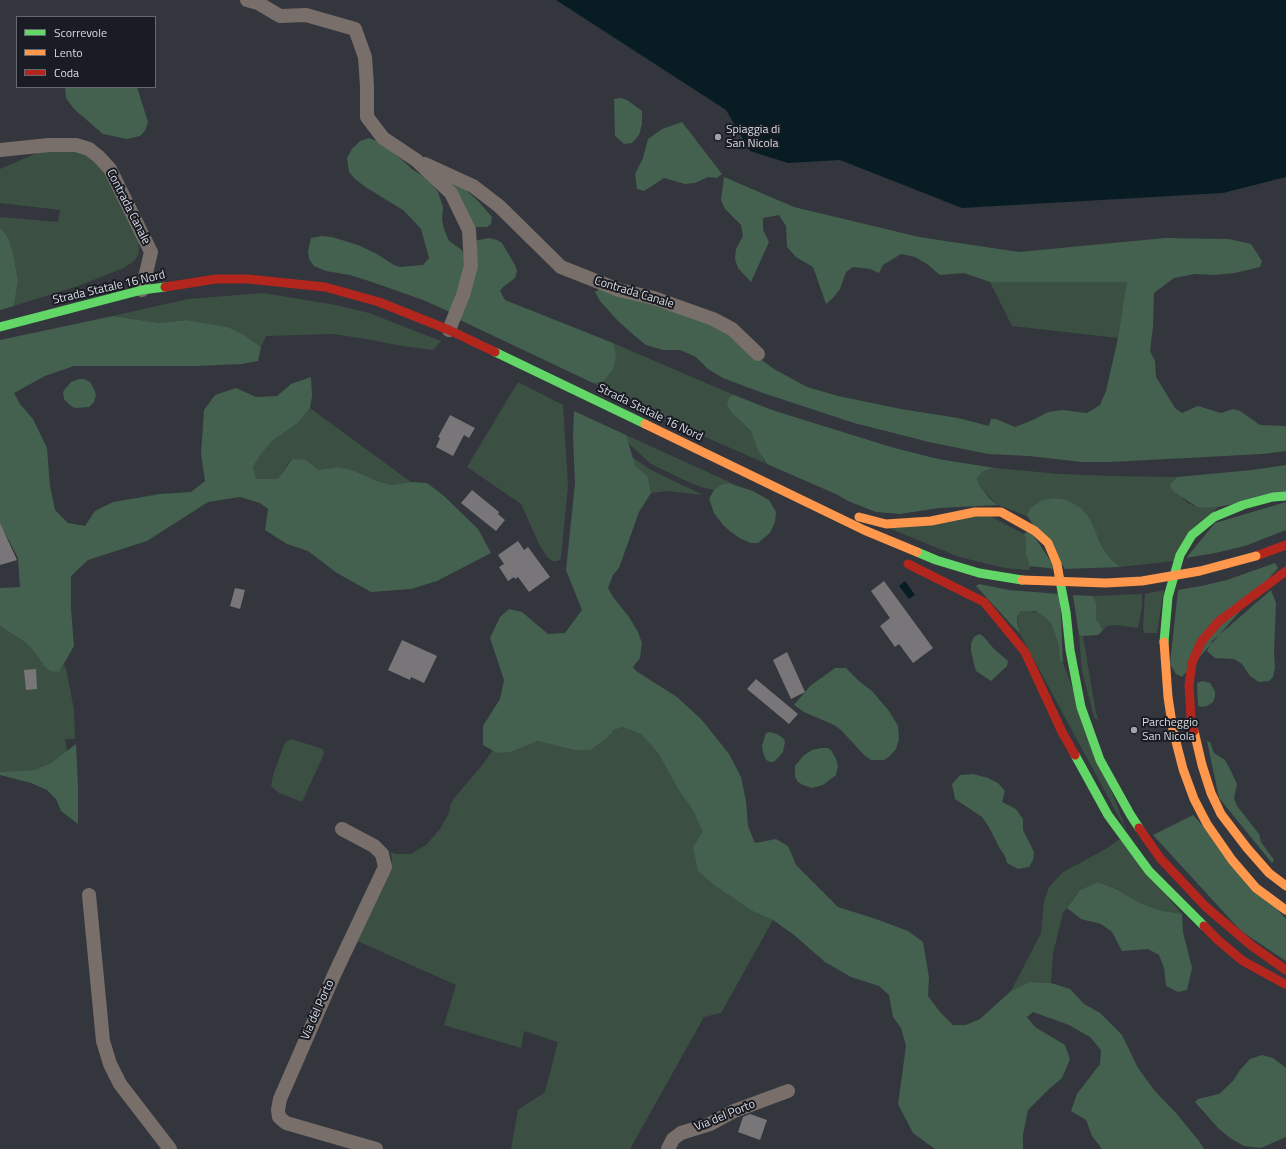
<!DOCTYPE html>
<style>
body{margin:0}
#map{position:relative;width:1286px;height:1149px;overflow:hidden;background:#33363d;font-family:"Titillium Web",sans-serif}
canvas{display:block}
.legend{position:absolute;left:16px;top:16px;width:140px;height:72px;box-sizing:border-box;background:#191c22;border:1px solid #666970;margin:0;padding:5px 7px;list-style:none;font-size:12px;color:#d9dce4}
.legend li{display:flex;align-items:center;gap:8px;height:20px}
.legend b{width:20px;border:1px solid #666970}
</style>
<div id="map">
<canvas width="1286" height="1149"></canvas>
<ul class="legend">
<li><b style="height:5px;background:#63d668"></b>Scorrevole</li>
<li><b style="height:5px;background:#ff974d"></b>Lento</li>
<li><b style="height:5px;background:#b3261e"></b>Coda</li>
</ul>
</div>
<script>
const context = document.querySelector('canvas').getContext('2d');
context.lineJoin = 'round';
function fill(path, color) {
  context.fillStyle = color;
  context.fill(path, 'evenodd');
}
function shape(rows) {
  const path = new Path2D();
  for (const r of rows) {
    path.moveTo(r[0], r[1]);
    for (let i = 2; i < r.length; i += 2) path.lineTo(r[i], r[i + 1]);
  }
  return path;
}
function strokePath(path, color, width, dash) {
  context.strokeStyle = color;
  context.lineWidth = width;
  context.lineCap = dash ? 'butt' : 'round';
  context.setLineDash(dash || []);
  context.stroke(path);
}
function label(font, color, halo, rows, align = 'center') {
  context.font = font + ' "Titillium Web",sans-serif';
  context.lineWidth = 4;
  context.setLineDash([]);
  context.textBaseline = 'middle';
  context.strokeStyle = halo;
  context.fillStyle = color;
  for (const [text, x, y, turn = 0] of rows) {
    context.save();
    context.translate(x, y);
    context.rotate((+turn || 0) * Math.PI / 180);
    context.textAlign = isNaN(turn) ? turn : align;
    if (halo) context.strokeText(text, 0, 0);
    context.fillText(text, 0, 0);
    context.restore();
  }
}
const green = shape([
 [44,150,82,152,103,169,138,236,139,253,134,261,124,268,78,286,14,306,18,280,13,253,7,235,0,228,0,217,58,222,60,210,0,203,0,169],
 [990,282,1128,282,1118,338,1012,326],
 [263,293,336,305,369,313,441,341,433,350,402,346,366,339,333,334,266,336,261,347,244,335,228,327,187,320,159,323,113,316,188,299],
 [613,343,734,395,730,396,731,412,751,431,764,461,767,464,689,430,593,383,603,382,616,354],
 [518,382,563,405,568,485,561,558,558,561,552,561,547,557,539,544,521,504,467,467],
 [310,408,411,482,391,485,377,481,355,471,339,467,318,470,291,459,278,479,256,479,253,467,261,454,272,441,299,422],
 [626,435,738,486,728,483,720,485,714,490,701,487,684,480,651,464,628,443],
 [632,457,651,470,703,495,667,491,651,493,648,477,635,465],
 [995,468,1060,474,1111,476,1177,477,1173,481,1174,492,1179,495,1188,503,1197,507,1204,508,1218,507,1174,561,1120,567,1110,558,1103,549,1098,536,1027,516,998,505,985,492,979,485,977,478,980,473,986,470],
 [988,515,1024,534,1026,540,1026,554,1031,565,1029,570,1005,568,959,557,884,526],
 [1164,590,1157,633,1144,633,1143,628,1145,594],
 [1142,594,1142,607,1138,628,1116,625,1107,626,1103,630,1096,619,1096,607,1093,596],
 [1026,610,1038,613,1046,618,1051,624,1055,634,1063,663,1127,832,1020,634,1017,617,1021,611],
 [0,626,26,643,33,650,45,667,59,672,64,664,67,673,74,710,75,739,65,739,67,751,51,763,34,770,0,772],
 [1079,635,1083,636,1096,713,1099,721,1094,717,1082,671],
 [623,727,641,734,658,753,679,791,693,810,739,901,754,912,773,920,721,1013,704,1017,630,1149,511,1149,518,1110,545,1092,558,1042,524,1031,521,1048,444,1025,456,985,353,939,385,880,392,861,391,852,395,854,411,854,426,845,440,829,449,813,451,803,456,796,483,764,493,750,497,753,511,752,538,741,554,744,608,737,614,730],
 [291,739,323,749,324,754,302,802,279,793,274,789,271,786,273,775,284,745,287,741],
 [1120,839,1182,914,1158,910,1138,902,1118,890,1098,882,1080,890,1063,913,1053,954,1051,983,1029,982,1011,991,1041,933,1044,901,1049,887,1063,872,1104,850]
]);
const forest = shape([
 [65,87,137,87,148,122,145,131,140,136,127,139,103,134,74,109,66,98],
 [621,98,627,100,642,111,642,124,639,135,632,143,624,144,615,136,614,99],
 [682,122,722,174,717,178,708,177,695,183,685,184,664,178,644,191,637,189,635,174,643,158,648,139,662,129],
 [369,138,384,144,412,169,429,180,438,192,443,207,442,220,444,229,449,241,462,250,467,262,450,312,423,300,372,282,350,275,326,271,314,266,309,259,308,251,311,238,322,236,332,237,358,245,377,254,394,265,400,267,423,265,429,258,421,229,409,216,403,210,367,188,356,180,349,172,347,158,352,149,360,141],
 [428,161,464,188,478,201,492,217,491,224,487,227,475,227],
 [724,177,794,207,919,237,1019,252,1165,238,1229,239,1251,244,1262,261,1260,267,1235,273,1214,275,1195,274,1174,278,1154,293,1153,327,1150,351,1155,361,1156,377,1175,408,1182,413,1198,406,1221,413,1233,409,1240,411,1260,425,1286,426,1286,451,1263,454,1110,462,1082,462,1029,456,988,454,929,442,854,423,760,392,723,378,708,369,696,357,680,350,663,350,646,345,636,337,619,322,600,301,595,292,602,287,707,319,774,369,807,387,838,396,901,409,958,418,989,426,991,419,996,419,1015,427,1033,420,1048,412,1062,410,1087,413,1100,405,1106,391,1118,338,1127,282,990,282,964,273,940,275,927,264,915,257,901,254,883,265,879,273,870,269,862,268,853,267,846,272,840,289,833,298,826,304,813,267,796,257,787,247,786,226,779,215,763,218,763,230,769,242,751,282,738,268,735,259,736,249,743,236,741,225,725,209,721,200],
 [0,228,7,235,13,253,18,280,14,306,0,310],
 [489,238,497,240,502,243,515,265,517,271,515,278,503,287,500,291,505,300,613,343,616,354,615,361,613,369,603,382,593,383,460,320,474,241],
 [113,316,159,323,187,320,228,327,244,335,261,347,258,361,242,364,196,366,74,366,45,376,14,393,20,404,33,419,47,448,50,486,55,510,68,523,85,526,95,511,113,502,160,494,191,492,205,481,201,454,204,410,215,395,236,388,256,397,277,396,291,384,311,377,312,396,310,408,299,422,272,441,261,454,253,467,256,479,278,479,292,459,306,460,318,470,339,467,355,471,377,481,391,485,411,482,427,483,444,496,478,529,491,553,437,581,411,589,371,592,337,573,308,551,287,544,265,530,268,509,260,503,240,497,208,502,147,541,88,560,71,576,71,609,74,646,59,672,51,671,45,667,33,650,26,643,0,626,0,588,20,587,18,558,5,533,0,532,0,340],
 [79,379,84,379,90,382,94,389,96,395,94,402,89,407,75,408,70,405,64,399,63,392,65,389,71,382],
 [734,395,772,410,891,447,938,459,995,468,986,470,981,473,977,478,979,485,990,499,998,505,939,508,900,514,876,512,848,501,838,495,767,464,758,450,751,431,731,412,727,404,730,396],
 [574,411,626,435,635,465,648,477,651,493,639,512,619,568,613,575,608,588,613,597,629,617,638,632,642,643,640,658,633,667,636,671,677,697,702,720,729,754,741,777,746,801,748,826,755,843,776,839,788,846,796,865,838,907,876,919,908,931,923,942,929,977,928,996,940,1012,953,1025,966,1025,980,1019,1011,991,1029,982,1051,983,1070,989,1084,1004,1100,1013,1122,1035,1138,1068,1154,1090,1176,1113,1199,1141,1204,1149,1102,1149,1092,1136,1086,1120,1071,1111,1077,1094,1100,1064,1101,1050,1090,1037,1069,1025,1033,1012,1027,1017,1035,1027,1065,1045,1070,1059,1062,1078,1048,1090,1028,1110,1023,1134,1023,1149,935,1149,913,1133,898,1104,906,1046,901,1028,893,1017,889,995,879,986,851,977,825,962,794,935,773,920,754,912,713,884,698,871,693,847,703,832,693,810,679,791,658,753,641,734,623,727,614,730,608,737,590,750,575,750,538,741,511,752,497,753,483,745,483,726,500,699,504,680,490,638,500,617,509,609,522,612,548,634,565,633,582,610,566,570,575,483,573,438],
 [1286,465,1286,494,1218,507,1204,508,1197,507,1174,492,1170,486,1173,481,1177,477,1252,470],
 [728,483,753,491,769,500,776,512,775,522,770,533,758,543,751,543,741,539,731,532,723,525,714,513,709,499,714,490,720,485],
 [1054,498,1067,500,1081,508,1090,519,1103,549,1110,558,1120,567,1065,569,1027,516,1030,508,1043,500],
 [1286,502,1286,530,1245,546,1215,553,1186,558,1215,523],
 [1030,530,1056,569,1030,566,1026,554,1026,540,1024,534],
 [1275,563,1278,568,1182,677,1176,674,1170,664,1178,590,1201,586,1227,580],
 [979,584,1009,590,1060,594,1063,663,1060,660,1059,648,1055,634,1051,624,1046,618,1035,611,1021,611,1017,617,1017,621,1020,634,976,586],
 [1271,590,1276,603,1274,652,1275,668,1273,677,1269,681,1259,682,1250,676,1242,664,1234,659,1215,658,1207,651,1212,641],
 [1073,595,1093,596,1096,604,1096,619,1103,630,1098,635,1083,636,1079,635],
 [979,634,983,636,994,649,1008,661,1007,666,991,681,976,671,974,664,971,651,971,643,974,637],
 [835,668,846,668,860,682,872,691,889,711,898,726,899,739,896,749,890,756,884,760,871,760,865,756,841,730,834,725,804,712,794,705,810,686],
 [1202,681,1210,683,1215,691,1215,697,1213,702,1207,706,1202,707,1198,706,1197,683],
 [770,732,777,734,783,738,785,742,783,752,774,762,770,762,766,760,763,753,762,746,764,739,766,733],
 [1207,741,1210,742,1214,753,1225,760,1229,767,1237,784,1234,798,1237,806,1259,834,1261,842,1274,860,1272,863,1219,798],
 [76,744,78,787,78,824,61,811,56,799,47,790,31,783,0,775,0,772,34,770,51,763],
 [821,748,827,748,831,750,836,759,838,766,836,775,823,785,812,788,803,785,798,782,795,777,795,766,803,756,812,750],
 [973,774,988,778,998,783,1005,791,1002,802,1016,809,1023,819,1023,830,1034,852,1033,860,1029,867,1018,869,1007,863,1005,856,999,847,989,827,982,817,955,799,952,784,960,775],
 [1193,815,1286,919,1286,961,1241,931,1153,835],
 [1098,882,1118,890,1138,902,1158,910,1182,914,1183,932,1192,968,1187,990,1178,992,1166,986,1164,968,1159,955,1148,949,1122,951,1112,932,1101,924,1081,919,1067,908,1080,890],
 [1262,1055,1273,1058,1286,1068,1286,1137,1261,1148,1244,1146,1230,1138,1218,1128,1195,1102,1198,1099,1219,1094,1233,1081,1240,1070,1250,1059]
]);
const water = shape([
 [556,0,1286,0,1286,177,1223,193,962,208,840,160,788,163,750,151,726,110],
 [905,581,915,595,909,599,899,586]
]);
const building = shape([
 [450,415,475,428,469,438,464,435,453,456,436,447,440,438,438,437],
 [472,490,499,512,498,514,505,520,496,531,461,503],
 [0,523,17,560,0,565],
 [518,541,524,550,528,547,550,577,529,592,518,577,515,579,514,577,508,581,499,567,504,564,498,555],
 [884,581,933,648,913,663,899,644,895,647,880,626,890,618,871,591],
 [235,588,245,590,240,609,230,606],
 [402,640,437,656,424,683,411,677,410,680,388,670],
 [787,652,805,692,791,699,773,660],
 [36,669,37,689,26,690,24,670],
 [756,679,798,714,789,724,747,689],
 [750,1114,767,1120,760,1140,738,1132,743,1117]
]);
const street = shape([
 [247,0,258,3,280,16,306,15,355,29,365,57,367,86,367,117,383,138,416,160,451,193,469,230,471,266,463,295,449,330],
 [0,150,49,145,76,145,89,149,99,157,110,169,151,252,142,290],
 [425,164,473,186,499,206,561,267,619,290,654,298,713,319,732,329,758,354],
 [342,829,374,846,382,854,385,867,334,975,280,1099,278,1110,279,1117,286,1123,376,1149],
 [89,895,103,1041,110,1064,120,1084,170,1149],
 [668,1149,673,1139,681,1133,710,1124,734,1111,788,1091]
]);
const fast = shape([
 [0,327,142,290,165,287],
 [495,352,645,424],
 [917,552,936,560,979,573,1022,580],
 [1060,581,1066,612,1070,650,1081,707,1100,760,1130,814,1139,828],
 [1164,642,1168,597,1180,555,1192,535,1214,517,1243,505,1273,497,1286,496],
 [1075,755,1108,815,1149,871,1204,926]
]);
const slow = shape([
 [645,424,864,530,917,552],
 [859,517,886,524,931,521,975,512,1001,512,1035,531,1048,543,1057,564,1060,581],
 [1164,642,1168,697,1173,730,1183,769,1194,799,1207,824,1232,860,1256,888,1286,910],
 [1194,731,1202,765,1211,793,1221,814,1247,848,1269,873,1286,886]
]);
const jam = shape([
 [165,287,216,279,248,279,325,287,379,302,449,330,495,352],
 [1256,556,1286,545],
 [908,564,984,602,1025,652,1062,732,1075,755],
 [1194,731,1191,719,1189,685,1192,663,1201,642,1218,622,1286,571],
 [1139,828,1160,858,1206,907,1252,946,1286,970],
 [1204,926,1219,941,1243,961,1285,984]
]);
const slowBridge = shape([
 [1022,580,1106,583,1142,581,1200,571,1256,556]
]);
const markers = [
 [718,137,4,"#9fa2aa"],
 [1134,730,4,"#9fa2aa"]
];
const poiNames = [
 ["Spiaggia di",726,130],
 ["San Nicola",726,144],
 ["Parcheggio",1142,723],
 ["San Nicola",1142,737]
];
const streetNames = [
 ["Contrada Canale",128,207,63],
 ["Strada Statale 16 Nord",109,288,-13],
 ["Contrada Canale",634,293,17],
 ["Strada Statale 16 Nord",650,413,26],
 ["Via del Porto",318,1010,-66],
 ["Via del Porto",725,1116,-22]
];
fill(green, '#3b5042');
fill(forest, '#43614e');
fill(water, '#081d23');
fill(building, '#797679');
strokePath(street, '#796f6a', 14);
strokePath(fast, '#63d668', 9);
strokePath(slow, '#ff974d', 9);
strokePath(jam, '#b3261e', 9);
strokePath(slowBridge, '#ff974d', 9);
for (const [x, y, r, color] of markers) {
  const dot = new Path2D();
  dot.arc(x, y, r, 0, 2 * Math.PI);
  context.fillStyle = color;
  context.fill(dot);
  strokePath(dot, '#191c22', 1.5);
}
label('12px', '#d9dce4', '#191c22', poiNames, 'left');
label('12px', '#d9dce4', '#191c22', streetNames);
</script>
